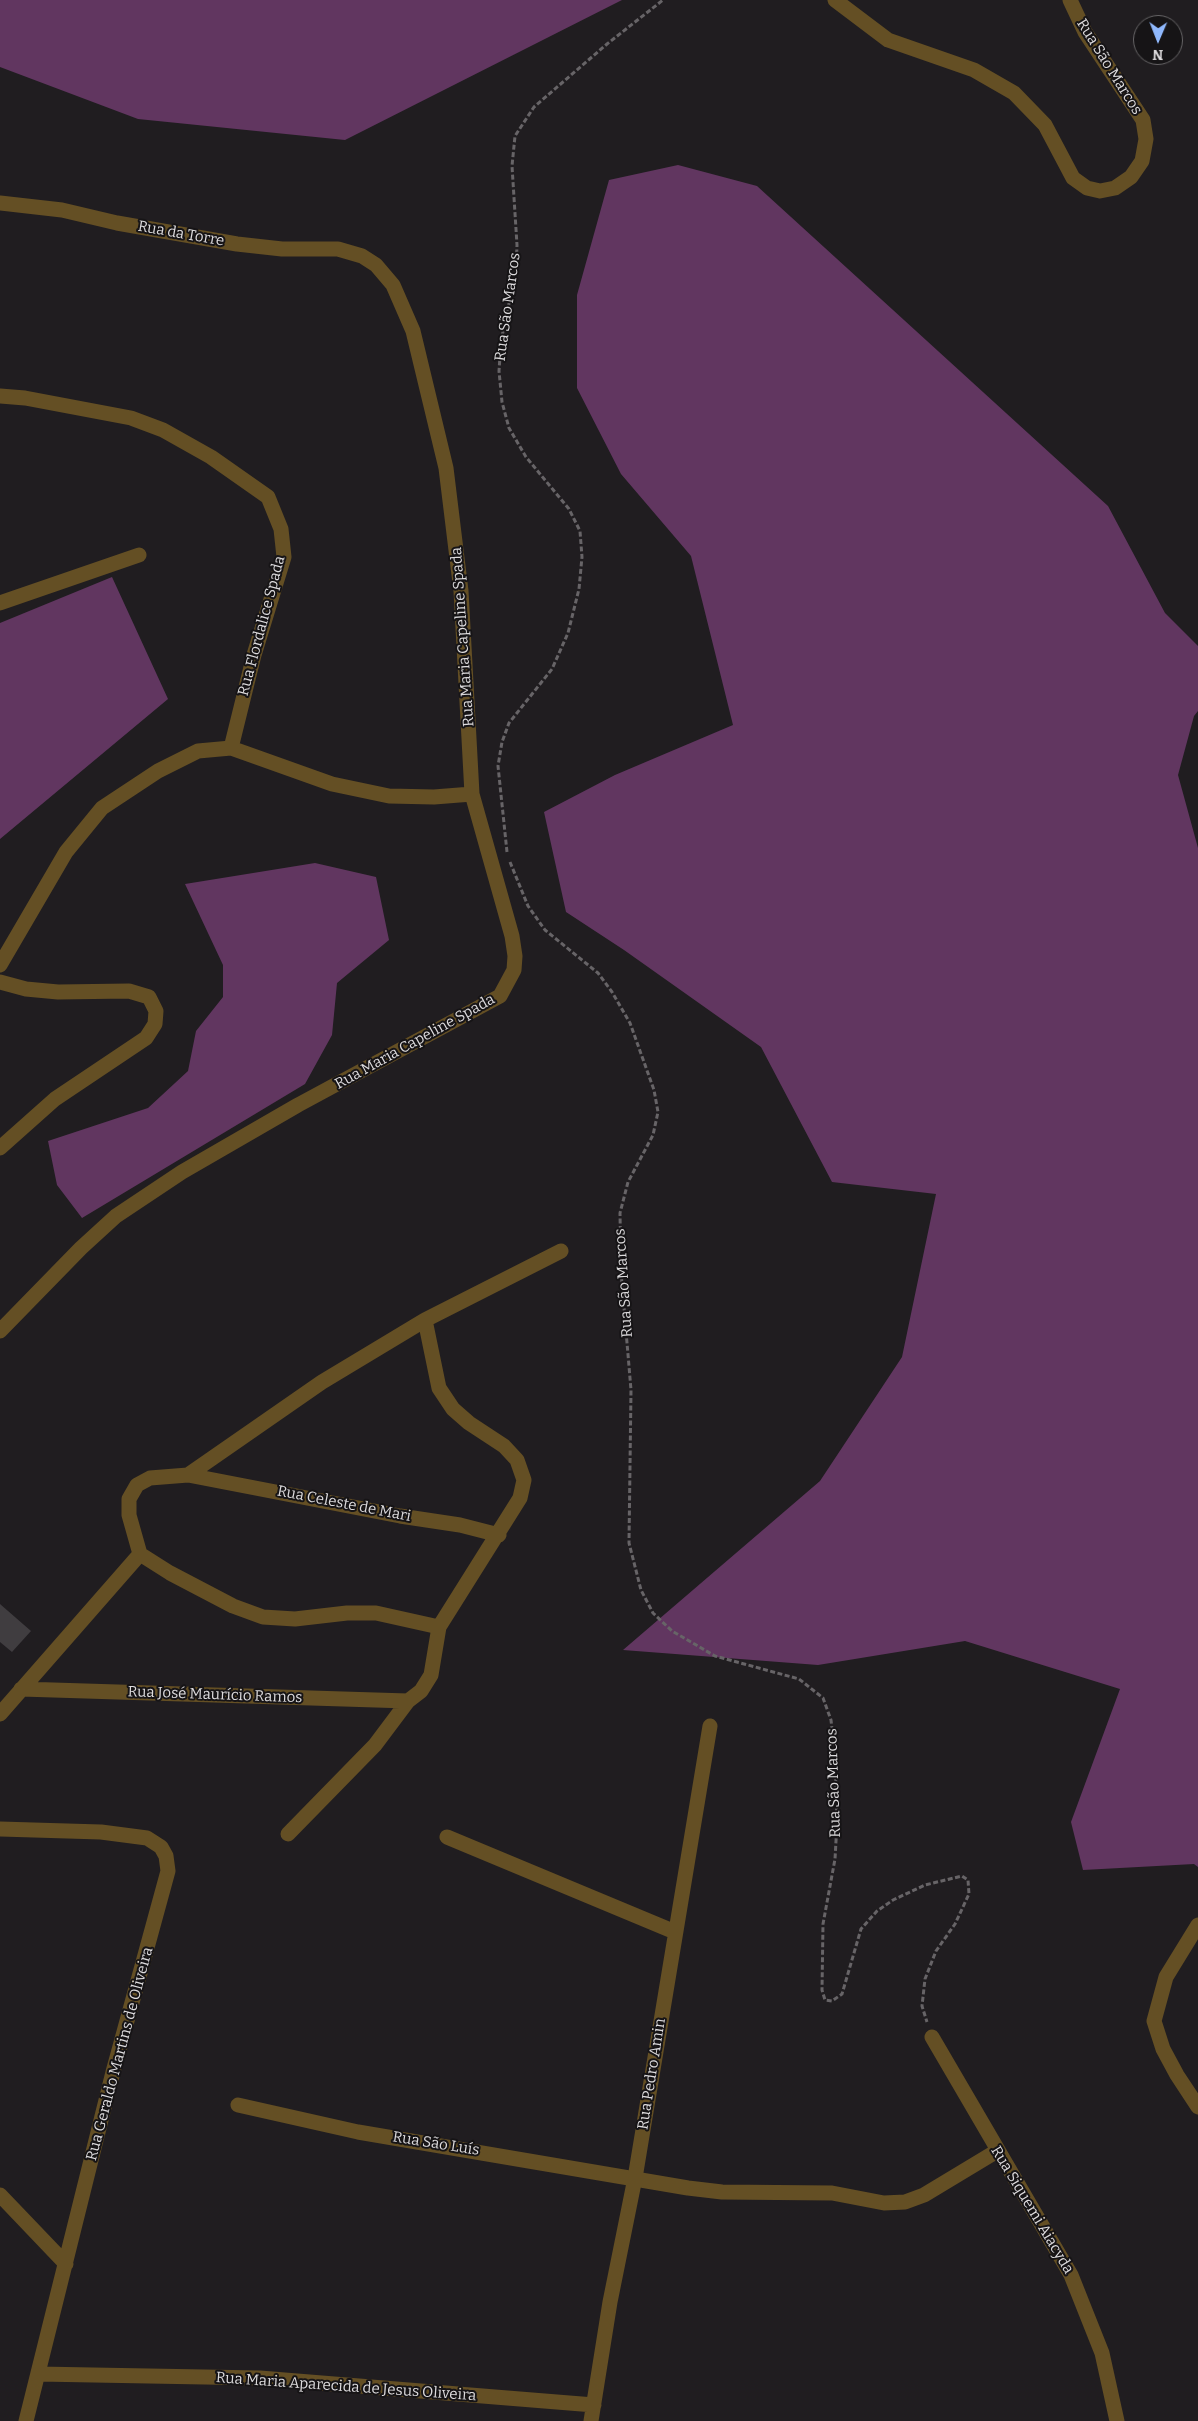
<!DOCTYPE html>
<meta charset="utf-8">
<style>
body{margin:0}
#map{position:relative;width:1198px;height:2421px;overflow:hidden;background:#201d20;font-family:Bitter,serif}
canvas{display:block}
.north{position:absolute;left:1133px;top:15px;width:50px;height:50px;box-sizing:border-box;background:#161416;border:1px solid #666466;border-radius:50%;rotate:181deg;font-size:14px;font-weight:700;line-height:20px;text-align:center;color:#dddbdd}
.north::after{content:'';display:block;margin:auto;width:18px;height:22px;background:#8fb8fd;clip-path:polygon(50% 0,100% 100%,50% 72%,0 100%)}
</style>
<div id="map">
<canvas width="1198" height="2421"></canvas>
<div class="north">N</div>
</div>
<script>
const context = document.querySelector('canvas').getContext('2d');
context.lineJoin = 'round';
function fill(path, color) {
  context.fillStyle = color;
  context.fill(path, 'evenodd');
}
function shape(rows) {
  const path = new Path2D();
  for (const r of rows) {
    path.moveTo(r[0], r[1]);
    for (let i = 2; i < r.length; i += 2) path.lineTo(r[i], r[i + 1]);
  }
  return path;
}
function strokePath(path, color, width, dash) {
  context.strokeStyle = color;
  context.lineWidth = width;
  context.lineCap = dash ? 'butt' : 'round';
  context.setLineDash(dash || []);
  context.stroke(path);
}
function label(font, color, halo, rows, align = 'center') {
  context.font = font + ' Bitter,serif';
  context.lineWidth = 4;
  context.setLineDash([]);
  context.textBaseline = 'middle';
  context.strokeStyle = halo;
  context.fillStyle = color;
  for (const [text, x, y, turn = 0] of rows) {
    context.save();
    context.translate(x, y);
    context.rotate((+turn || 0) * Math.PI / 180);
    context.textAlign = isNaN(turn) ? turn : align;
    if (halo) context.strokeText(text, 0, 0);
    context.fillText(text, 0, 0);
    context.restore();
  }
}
const forest = shape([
 [0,0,622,0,345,140,138,119,0,67],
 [678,165,757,186,1108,506,1165,613,1198,646,1198,711,1194,716,1178,775,1198,848,1198,1867,1194,1864,1083,1870,1071,1822,1120,1689,965,1641,818,1665,623,1650,820,1481,902,1357,936,1194,832,1182,761,1047,624,950,566,912,544,812,615,775,733,725,691,556,621,474,577,388,577,295,609,180],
 [112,577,168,699,0,839,0,623],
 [315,863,376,877,389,940,337,983,332,1035,305,1084,82,1218,57,1185,48,1141,148,1108,188,1071,196,1031,223,997,223,965,185,884]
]);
const building = shape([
 [0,1604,31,1631,12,1652,0,1642]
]);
const path = shape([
 [507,852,498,766,502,742,509,723,552,669,568,633,579,589,582,557,580,531,569,509,526,457,509,428,502,402,499,371,501,341,516,271,517,245,512,166,515,136,534,107,607,44,663,0],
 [510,862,528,906,545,930,598,973,612,992,630,1023,654,1090,658,1112,653,1135,628,1182,620,1213,621,1272,631,1390,629,1543,641,1590,653,1613,672,1631,715,1656,799,1679,823,1698,831,1720,835,1755,837,1823,835,1859,823,1924,822,1990,825,2000,832,2001,842,1994,861,1929,877,1911,893,1900,925,1885,962,1876,968,1880,969,1894,955,1924,936,1951,925,1979,922,2006,927,2022]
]);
const street = shape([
 [835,0,888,40,974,70,1014,93,1045,125,1073,178,1087,188,1100,191,1115,188,1131,177,1142,161,1146,139,1143,120,1085,32,1070,0],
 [0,203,62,210,117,223,237,244,282,249,338,249,362,256,376,265,393,285,413,331,446,468,461,591,472,794,512,936,515,956,514,970,500,996,298,1105,182,1172,116,1216,81,1248,0,1331],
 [0,396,25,398,131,418,163,430,211,457,268,497,281,529,284,557,254,655,231,748],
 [0,603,139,555],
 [0,965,66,852,102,808,158,771,198,751,231,748,332,784,389,796,434,797,472,794],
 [0,982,26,989,58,992,129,991,149,997,156,1011,155,1024,146,1038,55,1099,0,1148],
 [188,1475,400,1516,460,1525,499,1535],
 [140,1554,129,1515,129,1499,137,1485,150,1478,188,1475,322,1382,425,1320,561,1251],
 [140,1554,170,1573,233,1606,263,1617,295,1619,347,1613,376,1613,439,1627],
 [21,1689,408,1701],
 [0,1714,140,1554],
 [0,1829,101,1832,147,1838,161,1847,166,1856,168,1871,113,2072,26,2421],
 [288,1834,375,1745,408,1701,421,1691,431,1675,439,1627,520,1498,524,1480,517,1460,504,1446,469,1423,453,1409,439,1388,425,1320],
 [447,1837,675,1932],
 [1198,1925,1166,1977,1154,2021,1163,2049,1177,2075,1198,2107],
 [932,2037,1071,2275,1102,2353,1117,2421],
 [238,2105,358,2132,688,2188,722,2192,832,2193,884,2203,905,2202,924,2195,997,2151],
 [0,2195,66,2264],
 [38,2374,260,2378,594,2405],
 [591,2421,610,2302,635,2178,710,1726]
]);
const streetNames = [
 ["Rua São Marcos",1109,67,58],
 ["Rua da Torre",181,234,10],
 ["Rua São Marcos",508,307,-82],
 ["Rua Flordalice Spada",262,626,-75],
 ["Rua Maria Capeline Spada",463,637,-94],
 ["Rua Maria Capeline Spada",415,1042,-29],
 ["Rua São Marcos",624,1283,-94],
 ["Rua Celeste de Mari",344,1504,11],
 ["Rua José Maurício Ramos",215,1695,2],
 ["Rua São Marcos",834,1783,-92],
 ["Rua Geraldo Martins de Oliveira",120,2054,-75],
 ["Rua Pedro Amin",652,2074,-81],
 ["Rua São Luís",436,2144,9],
 ["Rua Siquemi Aiacyda",1032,2210,59],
 ["Rua Maria Aparecida de Jesus Oliveira",346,2387,4]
];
fill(forest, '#613660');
fill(building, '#403d40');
strokePath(path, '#676467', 3, [5, 2.5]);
strokePath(street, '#644f24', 15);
label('15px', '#dddbdd', '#161416', streetNames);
</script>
